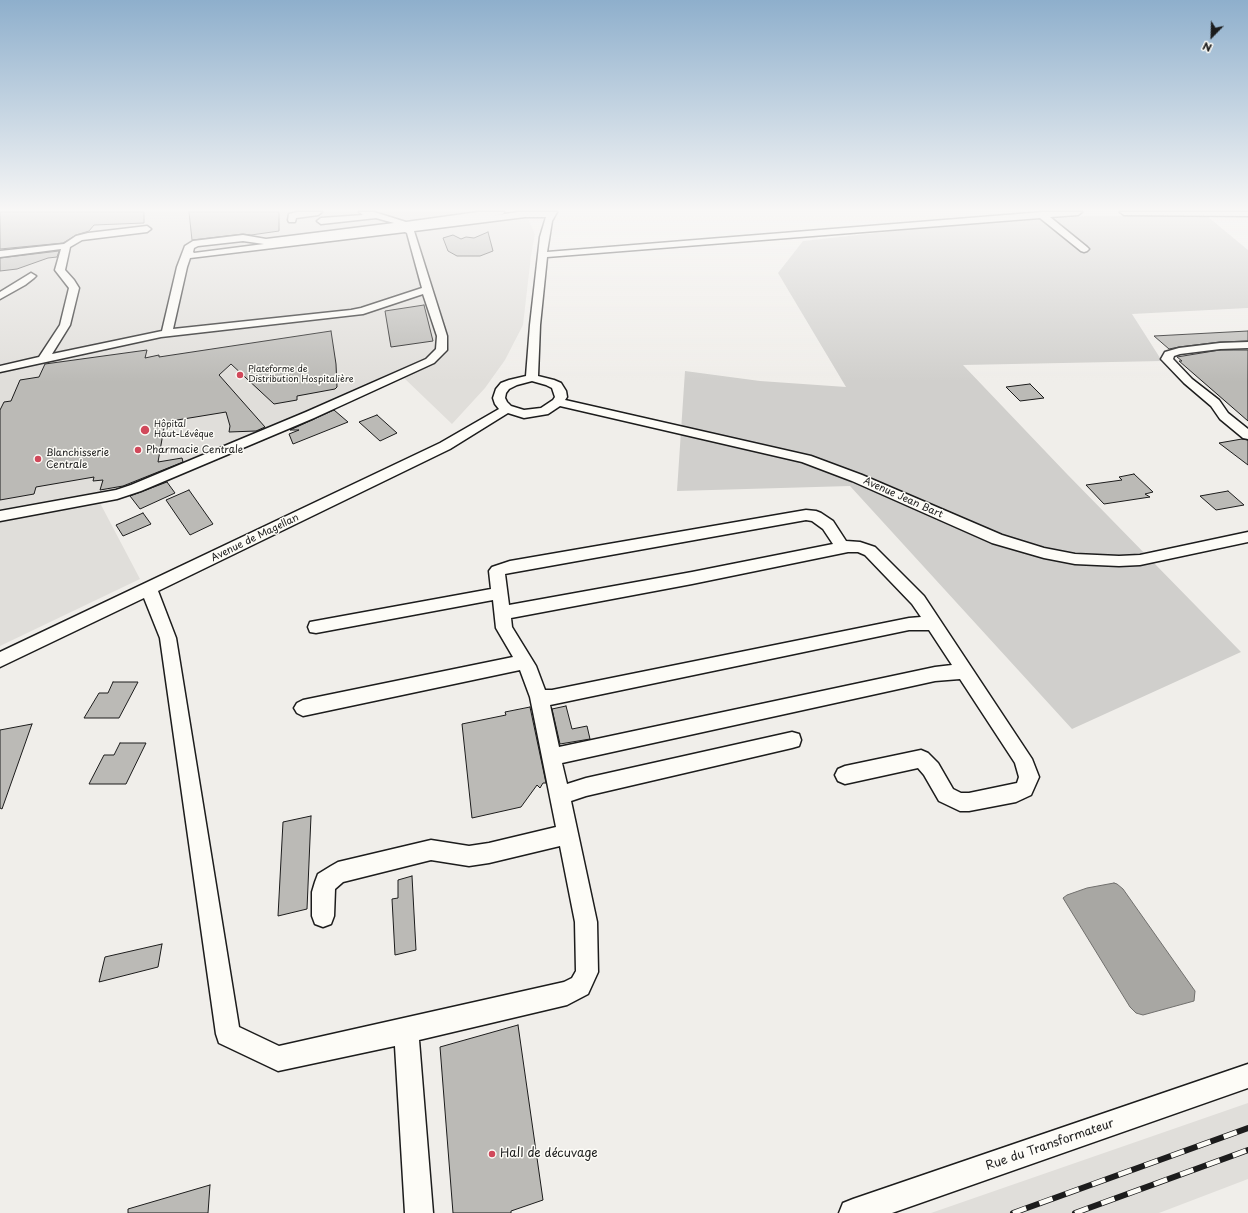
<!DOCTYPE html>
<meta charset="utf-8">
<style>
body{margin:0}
#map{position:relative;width:1248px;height:1213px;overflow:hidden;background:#f0eeea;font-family:"Playpen Sans",sans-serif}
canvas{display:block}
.north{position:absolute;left:1192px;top:16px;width:40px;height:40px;-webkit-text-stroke:3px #fdfcf7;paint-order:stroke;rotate:203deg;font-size:11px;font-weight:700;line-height:16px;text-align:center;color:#1c1c1c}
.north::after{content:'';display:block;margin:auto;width:14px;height:18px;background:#1c1c1c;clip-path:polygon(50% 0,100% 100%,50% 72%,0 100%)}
</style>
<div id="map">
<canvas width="1248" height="1213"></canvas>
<div class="north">N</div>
</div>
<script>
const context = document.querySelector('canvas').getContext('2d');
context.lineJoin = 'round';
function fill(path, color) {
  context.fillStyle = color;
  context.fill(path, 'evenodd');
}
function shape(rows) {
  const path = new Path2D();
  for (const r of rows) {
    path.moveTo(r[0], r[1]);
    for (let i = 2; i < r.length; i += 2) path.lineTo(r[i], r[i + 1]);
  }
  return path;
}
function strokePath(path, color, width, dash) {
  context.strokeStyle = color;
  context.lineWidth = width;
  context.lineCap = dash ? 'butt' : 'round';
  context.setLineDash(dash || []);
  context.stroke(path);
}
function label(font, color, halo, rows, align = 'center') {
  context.font = font + ' "Playpen Sans",sans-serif';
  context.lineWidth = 3;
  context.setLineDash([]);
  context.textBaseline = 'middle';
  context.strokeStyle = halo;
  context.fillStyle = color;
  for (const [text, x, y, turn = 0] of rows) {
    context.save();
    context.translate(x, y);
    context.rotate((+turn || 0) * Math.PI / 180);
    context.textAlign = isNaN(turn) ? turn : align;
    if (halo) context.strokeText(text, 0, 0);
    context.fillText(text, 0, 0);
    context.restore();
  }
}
const built = shape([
 [0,212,525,212,535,234,531,256,523,325,505,360,485,388,452,424,404,378,277,435,144,492,100,503,140,579,0,646],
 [1248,1103,1248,1179,1159,1213,931,1213]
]);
const green = shape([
 [1086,216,1207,216,1248,250,1248,308,1132,314,1162,361,963,365,1066,473,1241,652,1072,729,850,486,677,491,685,371,760,381,846,387,778,273,803,241,912,229]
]);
const water = shape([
 [1114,883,1117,884,1123,889,1195,991,1194,1001,1143,1015,1136,1013,1130,1007,1063,898,1067,895,1087,888,1114,883]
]);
const building = shape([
 [0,212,144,212,144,223,94,225,89,231,76,235,63,243,0,249,0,212],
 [189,212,279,212,279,231,251,235,243,234,192,240,189,212],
 [488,232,493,251,480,256,457,256,448,251,443,238,453,235,461,239,466,237,474,238,488,232],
 [59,251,57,257,48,258,17,269,0,271,0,258,59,251],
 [424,305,433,341,391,347,385,311,424,305],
 [331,331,336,364,337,387,335,389,297,396,297,400,274,404,231,364,219,375,265,427,256,431,229,432,230,426,226,412,165,422,158,462,182,458,183,462,123,486,100,490,103,480,93,481,94,477,36,487,34,494,0,500,0,410,4,402,11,401,20,380,39,377,45,364,147,350,145,358,159,355,159,357,331,331],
 [1248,331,1248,341,1220,342,1179,347,1169,349,1154,336,1248,331],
 [1220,350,1248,350,1248,421,1179,361,1182,361,1177,357,1220,350],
 [1030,384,1044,398,1020,401,1006,387,1030,384],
 [334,410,348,422,293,444,289,434,299,430,290,430,334,410],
 [377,415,397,433,380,441,359,422,377,415],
 [1242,439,1248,440,1248,465,1219,443,1242,439],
 [1134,474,1153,492,1145,494,1150,497,1104,504,1086,485,1122,480,1119,477,1134,474],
 [167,482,175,493,140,509,130,496,167,482],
 [189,490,213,524,190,535,166,500,189,490],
 [1228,491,1244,505,1216,510,1200,496,1228,491],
 [143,513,151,524,123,536,116,525,143,513],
 [113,682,138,682,119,718,84,718,99,693,108,693,113,682],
 [566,706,572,729,587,726,590,739,560,744,552,709,566,706],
 [530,707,546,783,543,783,540,788,537,785,521,807,472,818,462,724,506,715,505,712,530,707],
 [32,724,2,809,0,808,0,730,32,724],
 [120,743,146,743,126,784,89,784,104,755,114,755,120,743],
 [311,816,307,909,278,916,283,822,311,816],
 [412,876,416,950,395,955,392,899,398,898,398,880,412,876],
 [162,944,158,967,99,982,105,957,162,944],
 [518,1025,543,1200,511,1211,511,1213,453,1213,440,1047,518,1025],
 [210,1185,208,1213,128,1213,128,1209,210,1185]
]);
const minor = shape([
 [297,212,322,212,318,215,296,218,295,222,289,222,288,220,289,214,297,212],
 [359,212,374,212,406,222,478,212,504,212,503,214,491,216,518,212,557,212,552,221,547,252,1043,212,1082,212,1078,215,1050,217,1087,247,1089,249,1087,251,1084,252,1081,251,1040,218,547,257,540,325,538,376,554,380,561,383,566,391,567,397,565,400,811,456,862,475,1002,535,1044,548,1075,554,1119,556,1140,555,1248,532,1248,542,1140,565,1119,566,1075,564,1044,558,992,543,852,481,802,462,560,406,548,414,524,418,508,413,450,449,158,591,176,638,239,1027,279,1046,564,982,572,978,576,971,575,922,560,846,489,863,469,866,431,860,343,882,335,889,334,916,331,924,323,927,315,924,312,916,312,892,315,882,318,874,331,866,338,862,431,840,469,846,489,843,556,827,530,697,520,670,303,716,297,713,294,708,297,703,303,700,513,657,496,628,493,600,316,633,310,632,308,627,310,622,491,589,489,571,492,567,510,561,806,510,816,511,821,513,833,521,846,541,860,542,875,547,924,596,1032,759,1039,777,1031,795,1016,802,969,811,960,811,939,801,924,775,918,768,845,784,838,781,835,775,838,769,845,766,921,750,928,753,938,763,953,789,961,793,969,793,1017,783,1019,777,1015,763,960,679,935,681,562,763,567,784,586,778,792,732,799,734,801,740,799,746,792,748,586,796,571,801,597,922,598,972,588,994,567,1005,419,1040,433,1213,405,1213,395,1046,278,1071,219,1043,216,1034,160,638,144,598,0,667,0,652,440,443,499,409,495,404,493,398,496,389,501,383,509,380,526,376,530,325,540,237,546,217,525,217,414,231,447,336,447,350,434,363,314,418,141,491,117,499,0,521,0,511,116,490,131,485,306,412,426,359,436,349,437,336,423,294,363,314,161,337,0,372,0,366,39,357,60,325,69,288,55,270,61,249,0,257,0,251,64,244,76,236,88,233,147,226,151,229,147,232,82,240,70,247,65,270,74,280,79,288,70,325,52,354,162,331,177,267,185,246,193,241,243,235,266,239,394,223,376,218,321,224,317,221,321,218,363,215,359,212],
 [405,232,407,233,422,288,361,308,351,310,173,329,187,267,190,258,405,232],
 [243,241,264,244,194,253,193,252,194,248,198,246,243,241],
 [532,381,546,385,552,388,555,397,553,400,541,408,524,410,511,406,507,402,505,398,506,393,509,389,517,385,532,381],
 [806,520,812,521,823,529,833,544,692,572,509,605,505,574,510,573,806,520],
 [848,552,858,552,865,555,912,604,921,617,909,618,552,690,545,690,536,666,512,627,511,618,692,584,848,552],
 [909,630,929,630,952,665,935,667,559,747,550,705,909,630],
 [1120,212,1248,212,1248,216,1124,215,1120,212],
 [31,273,36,276,34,278,25,285,0,299,0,292,31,273],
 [1248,342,1248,348,1220,349,1180,354,1174,356,1173,359,1192,379,1219,400,1228,413,1248,429,1248,439,1243,438,1220,419,1211,406,1184,383,1161,359,1165,352,1179,348,1220,343,1248,342],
 [1248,1064,1248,1088,892,1213,839,1213,843,1203,853,1199,1248,1064]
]);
const rail = shape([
 [1013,1213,1248,1128],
 [1075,1213,1248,1150]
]);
const markers = [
 [240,375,4,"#d1495b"],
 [145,430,5,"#d1495b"],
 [138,450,4,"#d1495b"],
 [38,459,4,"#d1495b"],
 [492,1154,4,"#d1495b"]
];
const farPoinames = [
 ["Plateforme de",248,370],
 ["Distribution Hospitalière",248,380],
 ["Hôpital",154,425],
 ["Haut-Lévêque",154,435]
];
const poiNames = [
 ["Pharmacie Centrale",146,450],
 ["Blanchisserie",46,453],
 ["Centrale",46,465]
];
const streetNames = [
 ["Avenue Jean Bart",903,498,24],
 ["Avenue de Magellan",255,538,-26]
];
const nearStreetnames = [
 ["Rue du Transformateur",1050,1145,-19]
];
const nearPoinames = [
 ["Hall de décuvage",500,1154]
];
fill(built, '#e0deda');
fill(green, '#d0cfcc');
fill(water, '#a8a7a3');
strokePath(water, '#706f6d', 1);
fill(building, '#bbbab6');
strokePath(building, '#1c1c1c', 1);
strokePath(minor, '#1c1c1c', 3);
fill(minor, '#fdfcf7');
strokePath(rail, '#1c1c1c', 6);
strokePath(rail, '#fdfcf7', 4.5, [14]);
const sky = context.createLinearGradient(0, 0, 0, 382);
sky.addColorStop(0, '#8eafcc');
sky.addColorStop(0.55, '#f8f7f6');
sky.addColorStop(1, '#f8f7f600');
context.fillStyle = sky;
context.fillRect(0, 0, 1248, 382);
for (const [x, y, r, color] of markers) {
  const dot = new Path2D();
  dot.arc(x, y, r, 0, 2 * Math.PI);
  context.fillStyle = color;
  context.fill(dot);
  strokePath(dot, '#fdfcf7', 1.5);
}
label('9px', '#1c1c1c', '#fdfcf7', farPoinames, 'left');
label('10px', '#1c1c1c', '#fdfcf7', poiNames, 'left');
label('10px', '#1c1c1c', '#fdfcf7', streetNames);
label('12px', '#1c1c1c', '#fdfcf7', nearStreetnames);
label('12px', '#1c1c1c', '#fdfcf7', nearPoinames, 'left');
</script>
